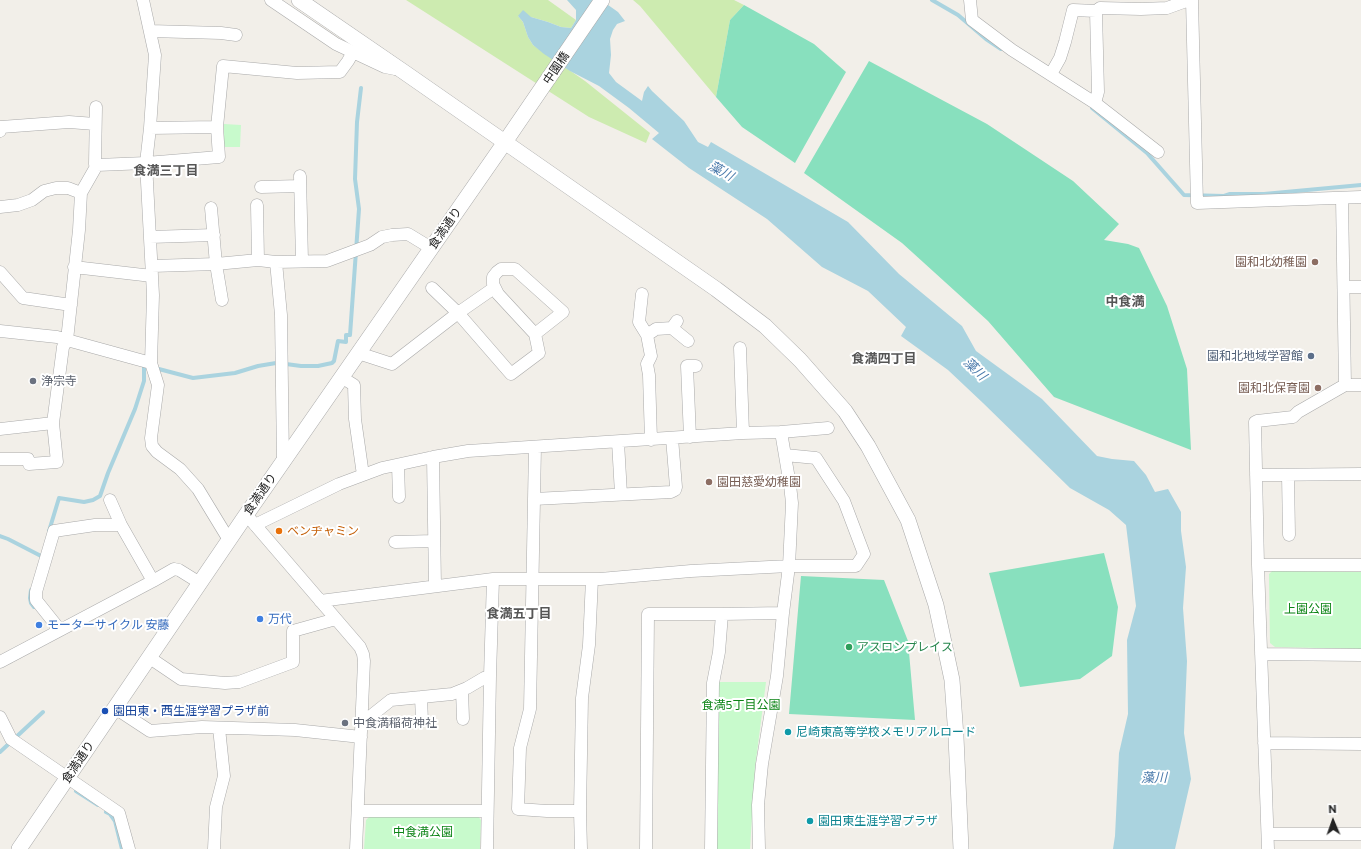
<!DOCTYPE html>
<meta charset="utf-8">
<style>
body{margin:0}
#map{position:relative;width:1361px;height:849px;overflow:hidden;background:#f2efe9;font-family:Commissioner,sans-serif}
canvas{display:block}
.north{position:absolute;left:1313px;top:801px;width:40px;height:40px;-webkit-text-stroke:3px #fff;paint-order:stroke;rotate:358deg;font-size:11px;font-weight:700;line-height:16px;text-align:center;color:#222}
.north::after{content:'';display:block;margin:auto;width:14px;height:18px;background:#222;clip-path:polygon(50% 0,100% 100%,50% 72%,0 100%)}
</style>
<div id="map">
<canvas width="1361" height="849"></canvas>
<div class="north">N</div>
</div>
<script>
const context = document.querySelector('canvas').getContext('2d');
context.lineJoin = 'round';
function fill(path, color) {
  context.fillStyle = color;
  context.fill(path, 'evenodd');
}
function shape(rows) {
  const path = new Path2D();
  for (const r of rows) {
    path.moveTo(r[0], r[1]);
    for (let i = 2; i < r.length; i += 2) path.lineTo(r[i], r[i + 1]);
  }
  return path;
}
function strokePath(path, color, width, dash) {
  context.strokeStyle = color;
  context.lineWidth = width;
  context.lineCap = dash ? 'butt' : 'round';
  context.setLineDash(dash || []);
  context.stroke(path);
}
function label(font, color, halo, rows, align = 'center') {
  context.font = font + ' Commissioner,"Noto Sans JP",sans-serif';
  context.lineWidth = 4;
  context.setLineDash([]);
  context.textBaseline = 'middle';
  context.strokeStyle = halo;
  context.fillStyle = color;
  for (const [text, x, y, turn = 0] of rows) {
    context.save();
    context.translate(x, y);
    context.rotate((+turn || 0) * Math.PI / 180);
    context.textAlign = isNaN(turn) ? turn : align;
    if (halo) context.strokeText(text, 0, 0);
    context.fillText(text, 0, 0);
    context.restore();
  }
}
const grass = shape([
 [406,0,548,0,576,20,571,28,561,27,548,22,531,17,518,16,523,22,528,37,533,45,585,81,650,133,646,143,589,117],
 [633,0,734,0,744,5,730,20,716,97,640,6]
]);
const park = shape([
 [224,124,241,125,240,147,223,147],
 [1272,571,1361,572,1361,649,1275,647,1270,643,1269,574],
 [718,682,766,682,755,768,750,849,717,849],
 [371,815,477,815,481,820,480,849,364,849,366,820]
]);
const pitch = shape([
 [744,5,814,44,846,72,795,163,742,127,716,97,730,20],
 [869,61,987,124,1073,181,1119,224,1104,240,1128,244,1139,248,1167,306,1187,369,1191,450,1054,397,988,321,902,243,804,173],
 [1104,553,1118,607,1112,656,1080,679,1020,687,989,573],
 [801,576,884,580,908,641,915,720,789,714]
]);
const water = shape([
 [567,0,601,0,618,12,625,21,617,24,613,30,610,39,611,55,609,73,616,82,642,101,644,92,648,86,652,91,684,121,698,142,708,147,711,142,848,222,899,274,962,326,976,351,1042,399,1097,456,1112,459,1134,461,1146,475,1155,492,1168,489,1181,512,1181,531,1186,567,1183,608,1187,661,1184,733,1191,779,1175,849,1113,849,1115,836,1119,753,1128,714,1127,640,1136,606,1126,525,1109,510,1070,488,983,403,948,370,901,336,906,327,868,291,822,267,767,219,689,168,652,139,659,133,629,108,599,86,570,71,544,54,533,45,528,37,523,22,518,16,523,10,531,17,548,22,561,27,571,28,576,20,576,10]
]);
const stream = shape([
 [932,0,958,15,986,39,1001,49],
 [1092,108,1147,153,1184,195,1224,196,1230,194,1264,194,1361,185],
 [155,368,193,378,235,373,258,366,276,363,286,364,301,366,318,366,332,363,334,361,338,341,346,342,346,335,350,335,359,209,355,179,357,122,361,88],
 [49,531,59,498,84,502,93,500,100,496,108,473,135,409,144,381,144,365,147,366],
 [0,536,8,539,41,556],
 [31,590,30,598,31,603,34,607],
 [0,752,43,712],
 [76,791,98,805],
 [106,812,110,814,115,821,122,849]
]);
const minor = shape([
 [143,0,155,55,150,128,146,163,153,295,151,363,158,385,151,438,152,446,157,452,180,469,198,489,229,540],
 [271,0,336,44,385,67,395,69],
 [970,0,972,20,1012,50,1095,103,1158,152],
 [1192,0,1197,203,1361,197],
 [150,31,221,33,236,35],
 [1051,74,1060,58,1065,42,1073,10,1096,11,1100,8,1141,9,1167,8,1189,0],
 [1095,103,1098,92,1096,11],
 [96,107,95,164,97,165],
 [150,128,217,127],
 [0,131,1,127,69,122,95,124],
 [300,176,302,261],
 [261,187,300,186],
 [1342,198,1345,385],
 [257,205,258,260],
 [0,207,18,205,32,200,44,191,56,188,68,188,81,193,97,165,146,163,219,157,217,127,223,66,297,73,340,72,348,61,353,52],
 [211,208,216,264,222,300],
 [150,237,214,235],
 [276,262,281,315,283,461],
 [152,266,216,264,258,260,276,262,327,261,370,245,382,237,392,235,408,234,431,248],
 [74,267,152,276],
 [0,272,23,298,71,305],
 [1344,287,1361,287],
 [432,288,458,313,511,374,539,353,535,334,498,294,493,284,493,277,497,272,501,269,515,269,563,312,535,334],
 [642,294,639,322,647,335,651,356,647,364,649,375,651,440],
 [672,328,688,341],
 [0,331,57,337,67,340,151,363],
 [647,335,656,329,672,328,677,321],
 [740,348,743,433],
 [358,353,392,364,458,313,494,288],
 [341,377,354,385,355,419,363,475],
 [0,429,53,423],
 [690,437,687,366,696,366],
 [618,442,621,494],
 [535,447,530,709,520,748,518,809,547,811,580,811],
 [433,457,435,586],
 [0,459,28,459,29,464,57,462,53,423,63,347,67,340,79,230,81,193],
 [398,465,399,497],
 [1256,475,1361,474],
 [1288,475,1289,535],
 [534,499,671,492,675,490,676,487,672,438],
 [110,500,121,525,153,581],
 [250,519,360,647,363,654,364,661,356,849],
 [255,525,339,484,382,468,433,457,468,451,743,433,781,432,828,428],
 [395,542,434,541],
 [1258,565,1361,565],
 [320,601,493,579,600,579,691,571,789,566,856,566,864,554,844,501,816,458,785,455],
 [60,630,36,600,36,592,54,531,95,525,121,525],
 [1261,654,1361,655],
 [150,658,181,679,225,683,239,682,293,662,293,631,336,619],
 [0,662,153,581,174,569,179,570,200,583],
 [462,690,463,719],
 [421,697,422,721],
 [115,708,150,731,202,727,295,730,361,737],
 [0,717,11,739,119,813,129,849],
 [362,723,391,700,452,694,467,688,484,678,490,676],
 [1264,743,1361,744],
 [358,811,487,811],
 [1268,834,1361,834],
 [214,849,216,807,224,776,219,728],
 [487,849,490,676,493,579],
 [581,849,580,811,582,698,589,645,592,579],
 [646,849,648,614,722,614],
 [711,849,713,683,719,652,722,614,783,613],
 [759,849,758,805,762,764,777,676,783,613,789,566,792,503,790,485,781,432],
 [1268,849,1258,565,1255,422,1257,421,1293,417,1298,412,1345,385,1361,385]
]);
const tertiary = shape([
 [299,0,404,72,716,289,765,326,800,360,845,411,868,446,908,520,936,605,952,680,956,737,961,849],
 [19,849,246,515,505,142,602,0]
]);
const markers = [
 [1315,262,4,"#8d6e63"],
 [1311,356,4,"#5c6f8a"],
 [33,381,4,"#6b7280"],
 [1318,388,4,"#8d6e63"],
 [709,482,4,"#8d6e63"],
 [279,531,4,"#e8710a"],
 [260,619,4,"#3f7fe0"],
 [39,625,4,"#3f7fe0"],
 [849,647,4,"#2e9e5b"],
 [105,711,4,"#1a4fb4"],
 [345,723,4,"#6b7280"],
 [788,732,4,"#0f9aa8"],
 [810,821,4,"#0f9aa8"]
];
const streetNames = [
 ["中園橋",556,68,-56],
 ["食満通り",445,228,-55],
 ["食満通り",260,494,-55],
 ["食満通り",78,762,-56]
];
const educationNames = [
 ["園和北幼稚園",1307,262],
 ["園和北保育園",1310,388],
 ["園田慈愛幼稚園",717,482,"left"]
];
const serviceNames = [
 ["園和北地域学習館",1303,356]
];
const worshipNames = [
 ["浄宗寺",41,381],
 ["中食満稲荷神社",353,723]
];
const foodNames = [
 ["ベンヂャミン",287,531]
];
const parkNames = [
 ["上園公園",1308,609],
 ["食満5丁目公園",741,705],
 ["中食満公園",423,832]
];
const shopNames = [
 ["万代",268,619],
 ["モーターサイクル 安藤",47,625]
];
const leisureNames = [
 ["アスロンプレイス",857,647]
];
const transitNames = [
 ["園田東・西生涯学習プラザ前",113,711]
];
const cultureNames = [
 ["尼崎東高等学校メモリアルロード",796,732],
 ["園田東生涯学習プラザ",818,821]
];
const neighbourhoodNames = [
 ["食満三丁目",166,171],
 ["中食満",1125,302],
 ["食満四丁目",884,359],
 ["食満五丁目",519,614]
];
const waterNames = [
 ["藻川",721,171,29],
 ["藻川",975,369,44],
 ["藻川",1154,778]
];
fill(grass, '#cdebb0');
fill(park, '#c8facc');
fill(pitch, '#88e0be');
fill(water, '#aad3df');
strokePath(stream, '#aad3df', 4);
strokePath(minor, '#a9a9a9', 13);
strokePath(tertiary, '#a9a9a9', 16);
strokePath(minor, '#fff', 12);
strokePath(tertiary, '#fff', 15);
for (const [x, y, r, color] of markers) {
  const dot = new Path2D();
  dot.arc(x, y, r, 0, 2 * Math.PI);
  context.fillStyle = color;
  context.fill(dot);
  strokePath(dot, '#fff', 1.5);
}
label('12px', '#222', '#fff', streetNames);
label('12px', '#785e54', '#fff', educationNames, 'right');
label('12px', '#4e5e75', '#fff', serviceNames, 'right');
label('12px', '#5b616d', '#fff', worshipNames, 'left');
label('12px', '#c56008', '#fff', foodNames, 'left');
label('12px', '#0c8416', '#fff', parkNames);
label('12px', '#366cbe', '#fff', shopNames, 'left');
label('12px', '#27864d', '#fff', leisureNames, 'left');
label('12px', '#164399', '#fff', transitNames, 'left');
label('12px', '#0d838f', '#fff', cultureNames, 'left');
label('bold 13px', '#555', '#fff', neighbourhoodNames);
label('italic 13px', '#4a7aab', '#fff', waterNames);
</script>
